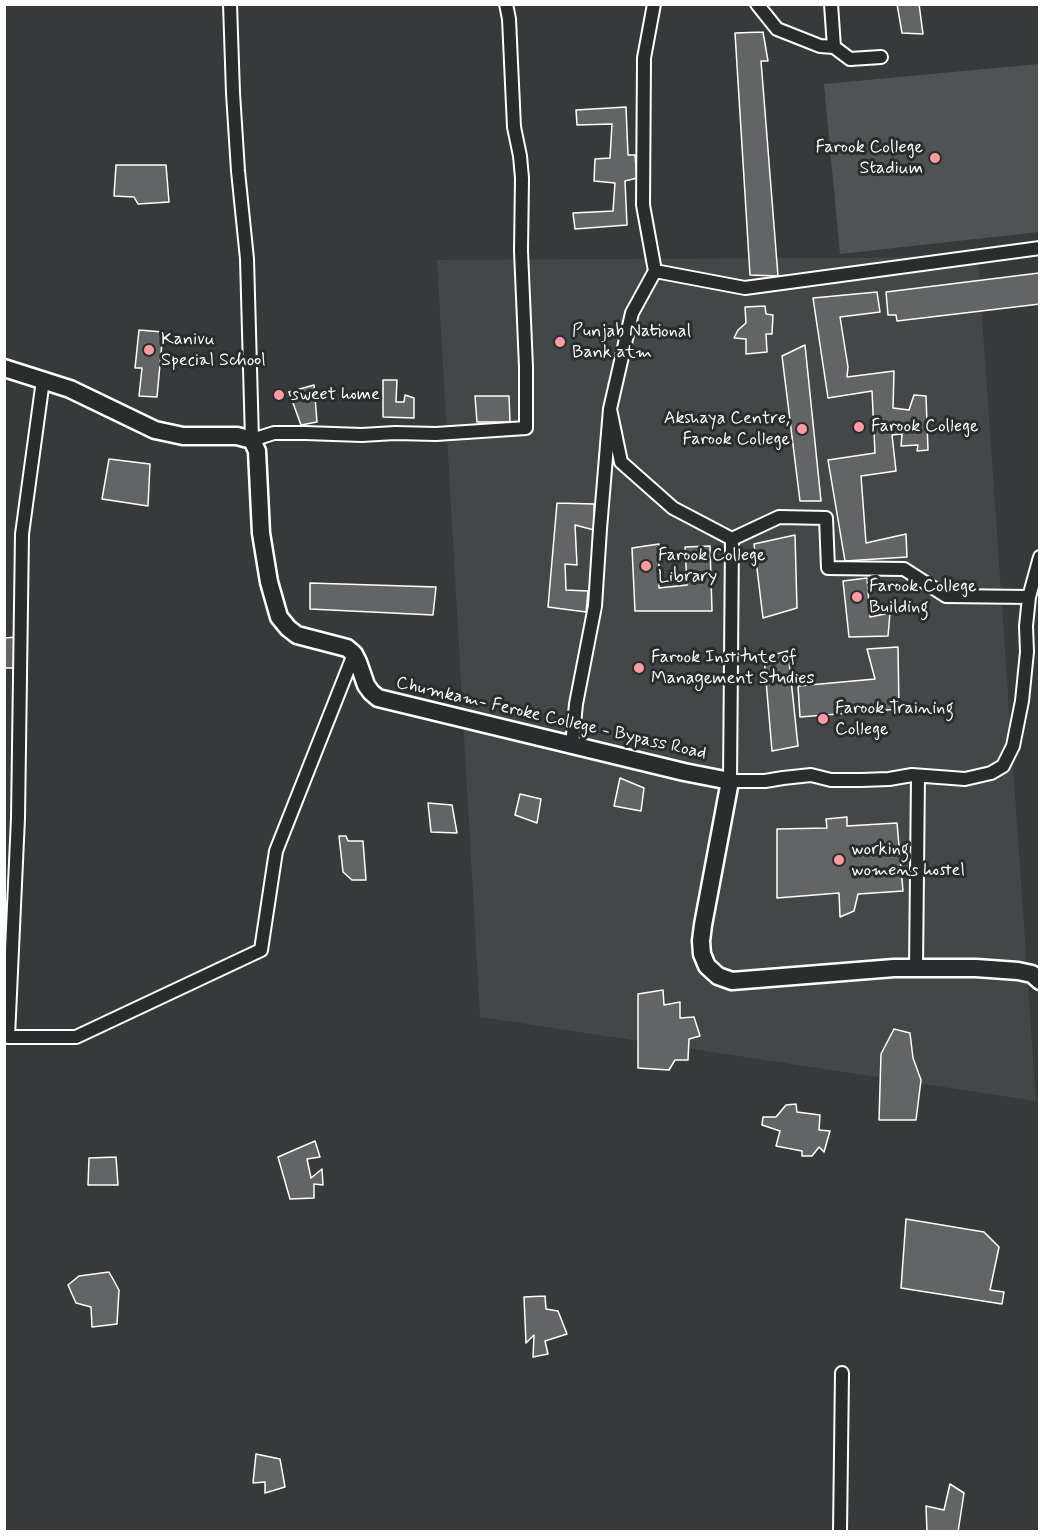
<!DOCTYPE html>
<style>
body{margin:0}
#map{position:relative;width:1044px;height:1536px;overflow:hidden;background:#373a3b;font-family:Mynerve,sans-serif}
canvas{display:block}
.frame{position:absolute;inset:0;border:6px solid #fff;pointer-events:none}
</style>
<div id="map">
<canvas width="1044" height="1536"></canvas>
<div class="frame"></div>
</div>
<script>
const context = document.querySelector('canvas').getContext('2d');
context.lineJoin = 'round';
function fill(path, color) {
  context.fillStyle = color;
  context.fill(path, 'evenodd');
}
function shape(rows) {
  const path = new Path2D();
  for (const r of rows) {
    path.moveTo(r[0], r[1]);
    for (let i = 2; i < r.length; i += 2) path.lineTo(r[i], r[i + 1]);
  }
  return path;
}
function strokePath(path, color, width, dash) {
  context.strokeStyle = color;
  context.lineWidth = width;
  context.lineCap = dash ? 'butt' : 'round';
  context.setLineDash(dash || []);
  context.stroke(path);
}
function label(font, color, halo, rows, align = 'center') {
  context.font = font + ' Mynerve,sans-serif';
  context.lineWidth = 6;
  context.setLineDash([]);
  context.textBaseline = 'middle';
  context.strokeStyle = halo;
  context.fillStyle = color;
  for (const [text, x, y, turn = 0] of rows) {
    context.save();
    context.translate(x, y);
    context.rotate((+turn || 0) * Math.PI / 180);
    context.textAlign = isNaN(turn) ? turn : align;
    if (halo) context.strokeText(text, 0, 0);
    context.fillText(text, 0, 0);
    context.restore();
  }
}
const built = shape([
 [978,257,1036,1101,480,1017,437,260]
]);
const green = shape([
 [1039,64,1039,232,840,254,824,84]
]);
const building = shape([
 [897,4,919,4,923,34,902,33,897,4],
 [763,32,768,61,761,61,778,276,750,275,735,33,763,32],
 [626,107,628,155,635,155,637,178,625,181,627,225,575,229,573,213,613,211,615,183,594,181,595,159,610,158,612,124,577,125,576,110,626,107],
 [116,165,166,165,169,202,138,204,134,197,114,196,116,165],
 [1039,273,1040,304,897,321,896,315,888,315,886,292,1039,273],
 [877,292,880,312,840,317,848,367,847,377,894,371,893,408,909,410,914,395,926,396,928,450,917,451,918,445,901,446,902,434,892,435,896,471,861,476,866,543,906,534,907,557,845,561,828,460,875,453,872,391,828,398,813,298,877,292],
 [765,306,766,314,773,315,772,334,766,334,767,352,746,354,746,339,734,338,738,330,746,323,745,307,765,306],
 [139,330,163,332,157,397,139,396,142,368,135,368,139,330],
 [805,345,821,501,800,501,782,356,805,345],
 [383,380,397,380,396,402,404,402,405,395,414,398,414,418,383,417,383,380],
 [314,385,317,422,301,425,289,392,314,385],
 [475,396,509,396,510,422,477,422,475,396],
 [109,459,150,464,148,506,102,499,109,459],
 [557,503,594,504,594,530,575,525,577,565,565,564,566,590,588,591,586,612,548,607,557,503],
 [795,535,797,608,763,618,754,544,795,535],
 [659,544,659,588,687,585,685,547,710,546,712,611,635,611,632,548,659,544],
 [867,578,870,617,890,613,888,636,849,637,843,581,867,578],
 [310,583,436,587,433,615,310,609,310,583],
 [18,637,19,668,4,668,4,638,18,637],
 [898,647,899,709,800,717,798,686,875,679,867,649,898,647],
 [788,651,798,746,772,751,764,657,788,651],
 [620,778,644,788,641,811,614,806,620,778],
 [520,794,541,799,537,823,515,815,520,794],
 [428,803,452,805,457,833,431,832,428,803],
 [847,817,847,826,897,823,903,891,858,894,854,911,840,917,839,893,777,898,777,829,827,828,826,819,847,817],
 [339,836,346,836,348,841,363,841,366,880,352,880,343,872,339,836],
 [663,990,664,1005,680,1002,680,1018,694,1017,700,1036,689,1039,688,1060,675,1060,669,1070,638,1068,638,994,663,990],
 [894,1029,910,1033,913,1058,921,1080,916,1120,879,1120,881,1054,894,1029],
 [796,1104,797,1112,820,1115,819,1130,830,1131,824,1152,819,1147,812,1156,802,1156,802,1151,776,1146,780,1131,762,1125,763,1117,776,1117,786,1105,796,1104],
 [315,1141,320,1157,307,1159,311,1178,322,1169,323,1185,314,1184,314,1198,290,1199,278,1157,315,1141],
 [116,1157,118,1185,88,1185,89,1158,116,1157],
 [906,1219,984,1232,999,1247,990,1290,1004,1292,1002,1304,901,1288,906,1219],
 [109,1272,119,1290,117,1324,92,1327,91,1307,76,1303,68,1285,79,1276,109,1272],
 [545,1296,546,1309,558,1311,567,1334,545,1341,548,1354,533,1357,534,1335,526,1343,524,1297,545,1296],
 [256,1454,280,1459,285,1487,265,1493,265,1482,253,1483,256,1454],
 [950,1484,964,1493,958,1532,927,1532,926,1506,944,1510,950,1484]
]);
const minor = shape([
 [230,4,233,93,238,171,247,259,252,440,274,433,305,433,362,435,395,433,436,434,526,428,526,367,521,251,522,178,520,156,514,127,509,19,506,4],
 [757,4,777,29,820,46,834,47],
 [831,4,834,47,850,59,881,57],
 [655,271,745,288,1040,248],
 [43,380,22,534,18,818,8,1037,76,1037,261,950,276,851,354,654],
 [610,409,621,462,673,508,732,539,730,781,765,781,783,778,811,775,831,780,861,780,889,779,912,775,965,779,991,773,1003,766,1013,746,1022,701,1027,652,1026,626,1029,597,1040,557],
 [732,539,779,517,826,518,828,568,904,569,946,596,1029,597],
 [572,745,576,704,595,606,600,529,610,409,632,313,655,271,643,205,644,58,654,4],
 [916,968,918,776],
 [840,1532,842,1373]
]);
const secondary = shape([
 [4,368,70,389,155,430,183,436,237,436,252,440,257,451,261,533,269,582,279,617,288,628,297,635,347,648,354,654,358,662,366,685,371,692,378,698,684,772,730,781,703,925,701,941,702,954,707,966,718,976,732,981,894,968,976,968,1018,971,1032,974,1040,981]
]);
const markers = [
 [935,158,6,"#ff9aa2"],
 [560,342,6,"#ff9aa2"],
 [149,350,6,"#ff9aa2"],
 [279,395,6,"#ff9aa2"],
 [859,427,6,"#ff9aa2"],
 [802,429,6,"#ff9aa2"],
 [646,566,6,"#ff9aa2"],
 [857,597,6,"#ff9aa2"],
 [639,668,6,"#ff9aa2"],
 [823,719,6,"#ff9aa2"],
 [839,860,6,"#ff9aa2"]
];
const poiNames = [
 ["Farook College",923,148,"right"],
 ["Stadium",923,169,"right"],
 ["Punjab National",572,332],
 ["Bank atm",572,353],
 ["Kanivu",161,340],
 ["Special School",161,361],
 ["sweet home",291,395],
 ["Akshaya Centre,",790,419,"right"],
 ["Farook College",790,440,"right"],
 ["Farook College",871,427],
 ["Farook College",658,556],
 ["Library",658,577],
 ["Farook College",869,587],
 ["Building",869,608],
 ["Farook Institute of",651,658],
 ["Management Studies",651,679],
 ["Farook Training",835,709],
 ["College",835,730],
 ["working",851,850],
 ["womens hostel",851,871]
];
const streetNames = [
 ["Chumkam- Feroke College - Bypass Road",551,719,13]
];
fill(built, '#444748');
fill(green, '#505354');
fill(building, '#636465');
strokePath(building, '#fff', 1.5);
strokePath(minor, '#fff', 16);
strokePath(secondary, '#fff', 21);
strokePath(minor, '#2a2d2e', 12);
strokePath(secondary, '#2a2d2e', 16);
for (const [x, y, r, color] of markers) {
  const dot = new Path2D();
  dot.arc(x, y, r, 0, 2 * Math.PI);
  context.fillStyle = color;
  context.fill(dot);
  strokePath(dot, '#2a2d2e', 2);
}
label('18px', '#fff', '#2a2d2e', poiNames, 'left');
label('18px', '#fff', '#2a2d2e', streetNames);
</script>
